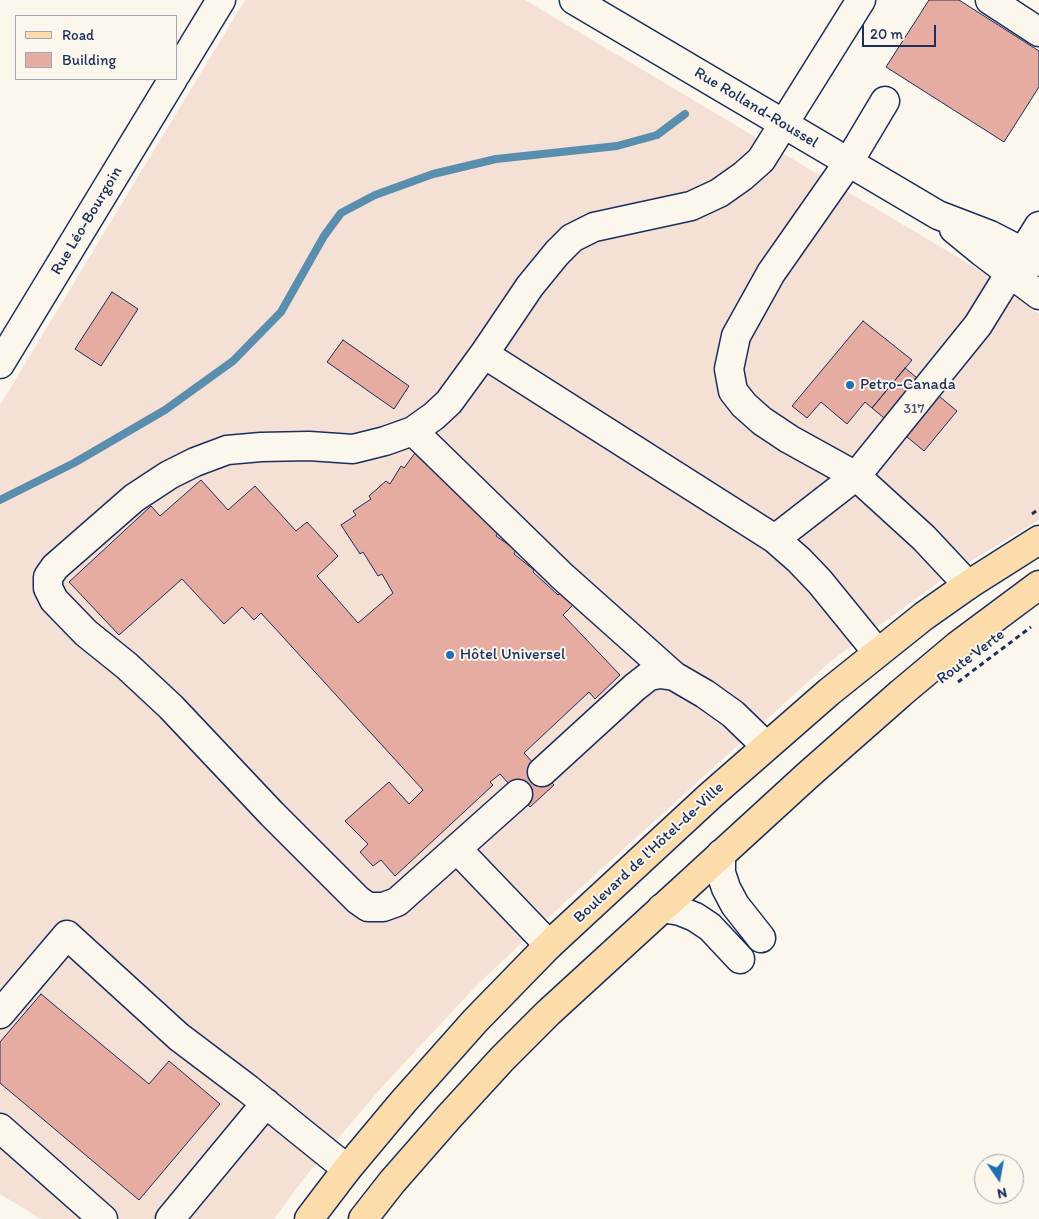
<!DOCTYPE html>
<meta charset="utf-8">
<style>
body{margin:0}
#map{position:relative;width:1039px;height:1219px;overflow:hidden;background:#fbf7ec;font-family:Itim,sans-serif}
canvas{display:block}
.legend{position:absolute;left:15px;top:15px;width:162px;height:65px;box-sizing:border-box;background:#fbf7ec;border:1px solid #a1a7b3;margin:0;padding:6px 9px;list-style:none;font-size:15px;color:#1b2f5e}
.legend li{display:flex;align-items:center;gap:10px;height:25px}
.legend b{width:25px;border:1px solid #a1a7b3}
.north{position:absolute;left:974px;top:1154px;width:50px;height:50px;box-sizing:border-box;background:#fbf7ec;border:1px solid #a1a7b3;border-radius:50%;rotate:168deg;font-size:14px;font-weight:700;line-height:20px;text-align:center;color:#1b2f5e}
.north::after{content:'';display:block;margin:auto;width:18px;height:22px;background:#1f6fb2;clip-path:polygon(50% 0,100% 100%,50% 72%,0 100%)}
.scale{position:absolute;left:862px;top:25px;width:74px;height:22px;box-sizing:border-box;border:2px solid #1b2f5e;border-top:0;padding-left:6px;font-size:15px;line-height:18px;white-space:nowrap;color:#1b2f5e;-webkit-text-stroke:4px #fbf7ec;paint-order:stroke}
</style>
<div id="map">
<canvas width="1039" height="1219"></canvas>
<ul class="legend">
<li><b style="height:6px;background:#fddcac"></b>Road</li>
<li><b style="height:14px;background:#e6aca2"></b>Building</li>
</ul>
<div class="north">N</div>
<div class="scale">20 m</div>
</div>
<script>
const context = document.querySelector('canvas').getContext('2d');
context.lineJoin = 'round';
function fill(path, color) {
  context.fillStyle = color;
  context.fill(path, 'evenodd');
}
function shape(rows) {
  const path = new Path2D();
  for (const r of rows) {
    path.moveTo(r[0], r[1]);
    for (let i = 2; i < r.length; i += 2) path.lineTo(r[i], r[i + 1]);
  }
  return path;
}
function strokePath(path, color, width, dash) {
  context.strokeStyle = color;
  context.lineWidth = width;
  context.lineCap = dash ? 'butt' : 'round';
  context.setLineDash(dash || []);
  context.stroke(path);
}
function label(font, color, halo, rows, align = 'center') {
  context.font = font + ' Itim,sans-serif';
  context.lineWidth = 4;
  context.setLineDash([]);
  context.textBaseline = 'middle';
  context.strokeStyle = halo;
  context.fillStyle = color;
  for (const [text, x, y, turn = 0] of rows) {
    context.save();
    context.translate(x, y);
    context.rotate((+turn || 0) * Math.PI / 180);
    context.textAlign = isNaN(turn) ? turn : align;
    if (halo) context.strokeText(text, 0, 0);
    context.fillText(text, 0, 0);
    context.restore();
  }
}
const built = shape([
 [245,0,525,0,986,274,1039,314,1039,520,951,573,831,661,565,902,476,986,381,1088,305,1177,274,1219,41,1219,0,1194,0,405]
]);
const stream = shape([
 [0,500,74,463,165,410,233,361,281,312,324,236,341,213,375,195,433,174,496,159,617,146,657,135,685,114]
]);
const building = shape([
 [929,0,959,0,1039,51,1039,87,1004,142,886,67,929,0],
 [112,292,138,309,101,366,75,349,112,292],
 [863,321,912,360,872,408,865,402,847,424,821,402,807,418,792,406,863,321],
 [343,340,409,386,394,409,327,362,343,340],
 [905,368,957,411,924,451,872,408,905,368],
 [415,453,444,475,441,478,463,494,461,497,482,513,480,517,498,532,496,536,516,550,514,554,534,570,533,572,558,595,562,592,573,605,563,615,620,675,595,699,589,692,524,753,554,785,530,807,500,774,490,782,493,785,395,876,381,860,373,866,360,852,368,844,345,821,389,782,409,804,423,790,261,613,254,620,242,607,224,624,182,579,119,635,69,582,151,506,160,516,201,480,228,510,255,486,296,531,307,522,338,556,317,576,358,623,393,593,382,574,378,576,363,552,360,554,341,525,356,515,353,511,371,499,369,496,386,481,390,484,401,466,404,468,415,453],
 [41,994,149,1084,169,1061,220,1104,139,1200,0,1083,0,1042,41,994]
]);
const path = shape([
 [1032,514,1039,509],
 [958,682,1031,627]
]);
const minor = shape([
 [574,0,938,215,990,235,1023,252,1039,262],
 [990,0,1039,32],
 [176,74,221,0],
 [885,101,848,163,771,273,736,336,729,369,733,391,744,405,762,421,789,439,856,476,924,538,968,585],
 [954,229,982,252,1039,295],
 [484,354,530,286,557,253,572,238,594,227,691,206,719,193,743,176,761,160,861,0],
 [0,364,173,79],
 [413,431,562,576,674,676],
 [775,539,856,476,978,325,1039,226],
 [542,772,635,687,649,676,660,674,674,676,705,694,733,714,766,746],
 [518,794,397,902,383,907,368,907,358,900,272,814,171,707,127,666,86,633,54,600,48,588,48,577,55,567,134,498,169,475,195,462,227,450,261,447,309,446,353,449,385,441,413,431,434,416,449,402,484,354,775,539,799,560,820,582,877,652],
 [457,849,549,945],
 [721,854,721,873,726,888,735,905,761,938],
 [662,908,680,911,695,917,710,927,740,959],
 [0,1014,67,935,179,1037,248,1089,347,1169],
 [0,1128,103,1219],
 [170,1219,266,1103]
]);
const major = shape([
 [309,1219,347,1169,403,1102,475,1021,549,945,710,796,829,692,924,616,968,585,1039,540],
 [363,1219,392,1182,448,1118,502,1059,548,1013,808,775,901,693,957,646,1039,585]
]);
const markers = [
 [850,385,5,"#1f6fb2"],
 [450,655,5,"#1f6fb2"]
];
const numberNames = [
 ["317",914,409]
];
const streetNames = [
 ["Rue Rolland-Roussel",756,108,31],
 ["Rue Léo-Bourgoin",87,221,-59],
 ["Route Verte",971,657,-37],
 ["Boulevard de l'Hôtel-de-Ville",649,853,-43]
];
const poiNames = [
 ["Petro-Canada",860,385],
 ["Hôtel Universel",460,655]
];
fill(built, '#f5e0d6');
strokePath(stream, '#598eae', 8);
fill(building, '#e6aca2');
strokePath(building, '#1b2f5e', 1);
strokePath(minor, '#1b2f5e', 31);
strokePath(major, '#1b2f5e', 31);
strokePath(path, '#1b2f5e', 3, [5, 4]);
strokePath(minor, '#fbf7ec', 28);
strokePath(major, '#fddcac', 28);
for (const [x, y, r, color] of markers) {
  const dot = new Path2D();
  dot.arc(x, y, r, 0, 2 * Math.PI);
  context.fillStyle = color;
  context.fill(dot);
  strokePath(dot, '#fbf7ec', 2);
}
label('14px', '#4e4e6f', null, numberNames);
label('16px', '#1b2f5e', '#fbf7ec', streetNames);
label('16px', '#1b2f5e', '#fbf7ec', poiNames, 'left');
</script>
